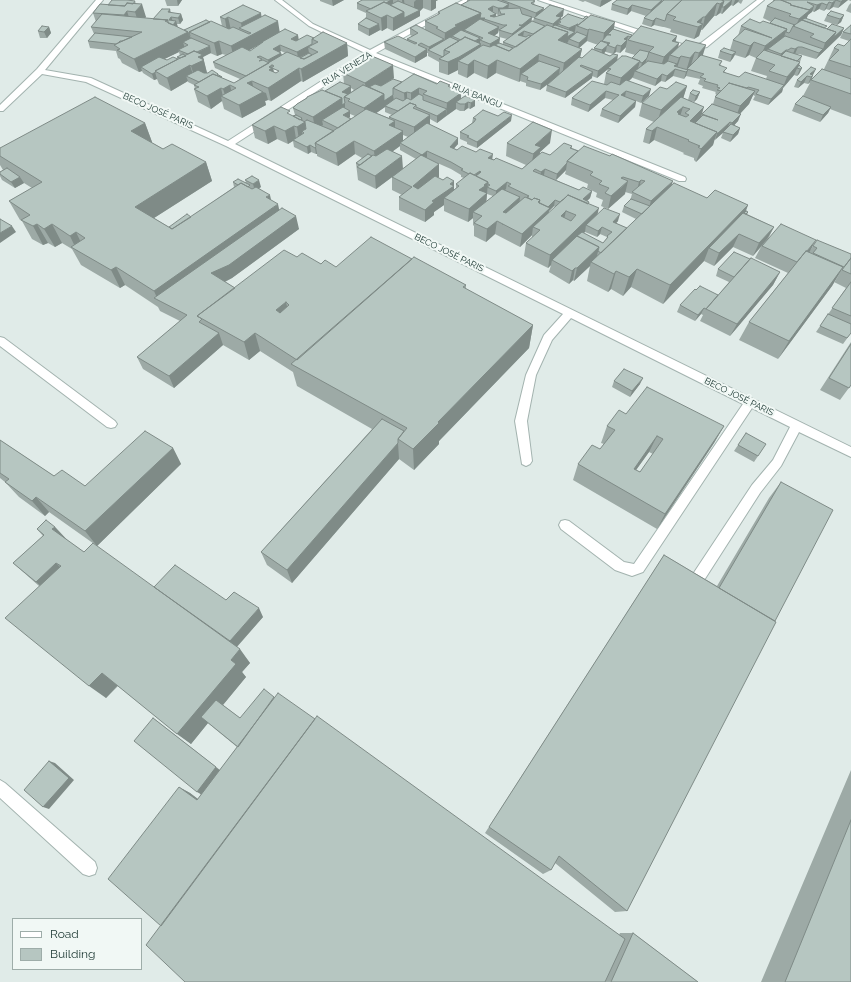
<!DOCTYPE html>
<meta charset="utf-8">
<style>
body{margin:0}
#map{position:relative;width:851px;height:982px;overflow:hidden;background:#e0ebe8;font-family:Raleway,sans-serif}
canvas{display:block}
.legend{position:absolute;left:12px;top:918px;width:130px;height:52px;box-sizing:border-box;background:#f1f8f5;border:1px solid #9eada9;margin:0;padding:5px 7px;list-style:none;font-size:12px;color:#213c37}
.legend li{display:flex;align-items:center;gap:8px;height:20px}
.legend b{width:20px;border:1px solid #9eada9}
</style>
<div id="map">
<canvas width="851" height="982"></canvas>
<ul class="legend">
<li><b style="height:5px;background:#fff"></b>Road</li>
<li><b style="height:11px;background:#b6c6c1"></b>Building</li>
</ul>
</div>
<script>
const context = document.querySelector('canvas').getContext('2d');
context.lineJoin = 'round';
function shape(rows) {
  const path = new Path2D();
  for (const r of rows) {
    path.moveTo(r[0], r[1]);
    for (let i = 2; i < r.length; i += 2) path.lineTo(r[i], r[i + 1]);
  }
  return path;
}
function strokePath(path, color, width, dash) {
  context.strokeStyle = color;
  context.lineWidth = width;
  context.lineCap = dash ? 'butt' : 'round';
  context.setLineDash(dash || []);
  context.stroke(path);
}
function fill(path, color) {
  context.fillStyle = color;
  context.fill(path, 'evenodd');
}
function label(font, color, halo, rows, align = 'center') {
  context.font = font + ' Raleway,sans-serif';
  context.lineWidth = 4;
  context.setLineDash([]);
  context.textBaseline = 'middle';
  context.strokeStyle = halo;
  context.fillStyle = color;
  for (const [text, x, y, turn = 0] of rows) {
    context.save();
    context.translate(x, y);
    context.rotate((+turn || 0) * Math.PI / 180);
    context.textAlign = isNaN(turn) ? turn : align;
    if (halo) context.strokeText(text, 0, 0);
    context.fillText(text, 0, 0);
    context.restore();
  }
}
const minor = shape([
 [96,0,103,0,45,70,91,78,228,141,365,53,309,26,275,0,282,0,313,24,370,50,463,0,471,0,376,53,685,177,686,179,685,181,679,181,371,56,235,144,851,447,851,457,799,432,781,466,760,493,701,585,696,587,691,585,690,581,691,577,752,485,773,460,790,427,752,408,643,572,632,576,615,570,561,529,559,525,561,521,565,520,569,521,624,562,634,564,743,404,571,318,552,340,536,375,527,421,532,461,530,464,526,466,522,464,515,421,526,375,544,335,563,314,226,146,86,82,42,74,3,111,0,111,0,105,37,69,96,0],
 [538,0,548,0,682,44,693,46,701,43,757,0,764,0,707,47,693,50,678,48,538,0],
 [0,337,4,338,115,421,117,424,115,427,111,428,107,427,0,346,0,337],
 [0,780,5,783,95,862,97,868,95,874,89,876,83,874,0,798,0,780]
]);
const wall = shape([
 [165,0,182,0,178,6,167,6],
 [320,0,344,0,333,6,320,1],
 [362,0,438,0,436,1,436,8,431,11,423,8,420,11,420,16,393,31,387,28,382,31,380,30,369,36,358,30,358,24,366,18,366,13,357,9,357,3],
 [467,0,533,0,535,1,534,4,543,10,563,16,561,17,561,20,583,19,632,35,676,42,679,43,678,47,686,40,703,56,722,61,720,66,726,73,739,77,766,79,767,76,751,71,756,58,749,55,745,58,735,55,733,58,730,62,718,58,720,51,730,50,733,40,738,36,741,26,760,23,770,23,771,22,763,18,767,6,773,2,773,0,851,0,851,1,848,0,838,8,833,7,829,10,826,9,824,11,819,9,814,12,812,11,808,15,806,19,826,28,827,29,844,28,841,35,816,59,799,54,795,54,802,56,799,65,802,68,799,74,797,76,794,75,783,88,782,92,768,105,753,100,755,96,753,95,749,104,740,114,738,121,734,125,740,128,738,134,730,142,721,138,723,133,714,140,713,145,696,162,694,160,694,158,683,154,684,153,654,140,649,144,643,142,646,129,654,122,639,116,642,103,667,89,687,86,683,98,688,100,690,93,700,92,697,99,694,102,690,101,702,113,713,104,716,94,715,93,716,92,702,88,703,86,698,84,700,79,686,76,684,79,673,76,665,82,661,81,655,86,633,78,633,77,629,81,649,96,641,103,636,101,635,107,618,123,600,116,602,109,613,100,605,98,588,112,571,105,572,98,604,84,606,73,607,72,608,68,597,78,592,76,592,78,565,98,546,91,547,85,540,90,526,86,526,83,520,81,519,82,496,73,487,79,474,73,467,78,458,74,458,70,448,75,439,72,439,62,428,56,428,53,427,53,427,56,415,63,385,49,384,42,407,40,407,39,412,36,410,35,410,28,425,30,425,21,438,15,438,12,461,5,467,2],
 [494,13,498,15,498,16,496,17,496,14],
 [532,18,534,18,533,21,531,22],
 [499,30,499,37,507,39,503,42,503,44,499,43,500,38,494,36,498,33],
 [587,41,598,45,594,48,594,50,582,58,580,57,582,49,579,48],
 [627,43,625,52,635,55,632,58,617,61,614,54,616,52,620,53,626,47],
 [606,51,606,52,613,54,610,56,604,53],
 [578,0,612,0,600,7,585,1,583,2],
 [617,0,743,0,741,4,738,2,733,6,731,5,722,14,720,13,716,16,714,16,702,30,701,30,699,36,694,39,670,32,671,29,664,27,663,27,654,25,651,27,642,24,644,18,646,16,631,11,627,15,611,10,612,4],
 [135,1,136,4,146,17,144,18,153,19,171,13,181,14,183,20,180,24,177,24,177,27,184,30,210,22,222,26,220,17,261,13,261,17,280,32,298,35,298,40,314,38,347,43,348,56,303,82,301,81,271,101,268,100,265,101,266,105,242,118,224,109,222,101,211,109,198,102,194,89,195,89,194,85,188,82,188,81,171,91,159,84,157,79,154,80,143,73,142,71,139,72,122,63,120,59,118,58,116,51,90,48,88,41,94,34,91,27,96,22,93,13],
 [261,44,250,51,249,50],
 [281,51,285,53,282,55,281,53,280,52],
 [179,52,180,56,177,57,178,59,167,60,164,59],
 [210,53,217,56,222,54,226,55,213,62,215,68,240,79,234,83,222,78,222,77,219,75,206,73,207,73,203,57],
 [273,69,279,71,276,73,274,72],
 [851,3,851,13,846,11,849,5],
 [827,15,844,15,841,22,837,25,824,21],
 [851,25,851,117,830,109,828,113,820,122,792,111,795,104,803,96,810,83,808,84,804,83,798,88,794,87,797,80,811,67,813,75,812,79,824,69,834,48,844,46,849,41,840,38,843,32],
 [49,27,51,33,47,38,40,38,38,31],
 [343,73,394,78,381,86,402,82,437,84,450,87,461,93,461,99,465,96,475,106,470,109,468,108,464,111,460,111,456,109,437,123,430,119,430,125,458,144,454,148,457,150,492,159,522,169,526,165,506,156,507,143,550,143,540,152,540,153,550,155,572,146,572,148,671,186,707,198,748,205,746,211,748,212,747,214,774,227,768,239,809,252,813,246,851,254,851,333,843,344,816,332,846,288,834,282,840,273,832,286,778,359,739,340,749,322,788,273,755,258,761,247,753,256,733,247,714,266,704,261,663,304,631,287,623,296,611,289,608,292,587,281,590,266,574,281,573,280,569,284,549,272,551,265,548,268,524,256,526,243,532,238,532,235,520,247,495,234,486,242,474,236,474,226,473,225,473,218,468,222,444,211,444,205,434,212,434,215,425,222,399,210,399,197,402,195,392,190,392,177,376,189,358,180,356,163,362,158,355,154,338,166,317,156,317,154,316,154,311,152,308,154,294,147,293,141,288,144,277,139,268,144,255,138,252,125,290,115,293,116,295,115,293,108,325,91,344,84],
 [351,88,354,90,351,92],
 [385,107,385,112,392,115,389,117,389,118,376,113],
 [350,114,355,116,351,119,349,118,350,117],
 [403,135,408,137,403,141],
 [400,146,400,150,416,159,402,169,393,151],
 [426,158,451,169,461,175,461,177,464,178,456,184,456,188,454,190,454,181,443,180,438,178,439,177,439,164],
 [566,170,565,174,588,184,587,188,597,193,596,197,603,200,601,206,608,209,625,194,625,192,632,194,630,201,624,206,622,212,636,219,627,228,616,223,618,221,597,214,589,204,589,202,587,201,590,198,592,191,579,190,556,180],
 [487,194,493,196,486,202],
 [554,206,555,207,549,213,549,211],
 [585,232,597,237,600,234,607,237,606,239,603,243,583,233],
 [473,118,511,121,477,148,467,144,467,142,460,139,460,132,472,123],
 [145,123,152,142,151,142,163,149,206,162,212,181,154,218,169,227,191,217,234,187,233,182,246,182,245,180,261,187,259,188,271,200,279,210,299,229,232,278,225,282,235,288,297,257,321,264,336,267,412,259,466,285,466,289,533,325,529,348,439,441,439,444,414,470,399,459,292,583,267,565,261,552,372,429,297,386,293,372,260,351,249,360,223,345,174,388,143,369,137,357,180,321,160,311,158,307,125,285,120,288,81,265,72,249,62,243,55,247,48,243,43,245,32,239,22,221,20,220,9,201,32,188,24,183,15,188,2,180,0,176,0,172,3,170,0,165,0,148],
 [750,259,780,272,773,285,730,336,700,321,703,315,701,314,695,321,677,312,680,305,696,290,718,295,729,282,716,276,718,269],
 [851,342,851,385,840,400,820,390],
 [614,381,640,384,630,397,612,387],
 [626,414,724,426,714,443,657,529,573,480,578,464,600,449,604,444,601,443,607,426],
 [649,452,653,454,640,472,636,470],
 [746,433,758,456,754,462,734,451],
 [0,440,54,476,85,486,173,448,181,464,97,546,49,512,45,516,19,497,5,482,0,478],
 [781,482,775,621,627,911,615,912,555,863,551,870,543,874,485,833,664,555,717,586,769,498],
 [55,527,67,540,84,552,154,587,226,600,263,617,237,647,250,663,242,672,246,677,223,705,240,718,274,697,619,935,620,933,633,933,698,982,185,982,161,926,179,787,190,793,198,799,201,795,153,718,220,770,237,747,208,723,191,744,118,686,106,698,39,586,13,563,43,536,37,529],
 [851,770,851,982,761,982]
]);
const shadedWall = shape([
 [177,0,182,0,178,6],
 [332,0,344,0,333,6],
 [391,0,393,0,393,6,374,10],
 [402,0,404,0,405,8,403,10],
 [416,0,423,0,423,8,420,11,420,16,393,31,393,18,404,12,414,13,414,2],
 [431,0,438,0,436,1,436,8,431,11],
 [602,0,612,0,600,7,601,1],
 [662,0,661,6,649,16,651,10],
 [732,0,731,5,722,14,724,7],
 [735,0,739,0,738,2,733,6],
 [836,0,833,7,829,10,832,3],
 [843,0,848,0,838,8,841,2],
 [724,1,720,13,716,16,720,4],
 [829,2,826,9,824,11,827,5],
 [717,3,714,16,702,30,705,17],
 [822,3,819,9,814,12,817,5],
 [142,4,146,17,139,25,135,12],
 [509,4,508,11,499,9,498,15,498,8],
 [632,5,631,11,627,15,628,9],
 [493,6,493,13,488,9],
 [814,6,812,12,808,15,805,22,795,27,799,19],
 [544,8,543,14,535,19,536,13],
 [170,9,173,24,170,25,168,12],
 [564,9,563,16,556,21,561,17,561,22,559,21,558,26,552,31,553,24,556,16],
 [127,11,131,24,129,27,124,15],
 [261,13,263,26,242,29,241,23],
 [481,13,485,18,484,19,483,24,464,30,464,33,455,38,452,36,451,41,444,46,445,33,455,25],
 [181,14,183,20,180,24,178,18],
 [496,14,495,21,490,16],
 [387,15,387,28,382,31,381,18],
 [844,15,841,22,837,25,840,19],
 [228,17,231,30,227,32,225,19],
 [532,17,531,23,511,40,512,34,519,25],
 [703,17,700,26,703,24,699,36,694,39,698,27,697,22],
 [656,18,654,25,651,27,653,21],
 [176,21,178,27,172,25],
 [278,21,280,34,262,42,262,43,234,59,231,46],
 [615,22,613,34,611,35,608,34,607,41,603,41,604,33],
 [379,24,380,30,369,36,369,29],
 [578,24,576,25,575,31,568,35,569,28],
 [49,27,51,33,47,38,44,32],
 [499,27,498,33,488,40,488,33],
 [844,28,841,35,816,59,819,53,823,49,825,43,836,32],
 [589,29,587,41,578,49,579,43,586,37,588,30],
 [787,29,782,42,768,49,765,55,760,59,765,46],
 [524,31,523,37,518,35],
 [188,32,190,36,192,42,188,45,183,42,185,49,178,50,179,52,144,69,141,67,142,71,139,72,134,59],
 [568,32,575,32,574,38,569,39,568,42,566,44,558,40],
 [298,35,299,41,292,45,291,39],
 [628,36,626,47,620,53,621,46,624,39],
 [677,36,674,48,679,43,676,56,670,55,667,64,660,69,664,57,672,41],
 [480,38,480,44,481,44,480,56,458,61,458,70,448,75,448,62,471,44],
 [500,38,499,44,489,50,490,44],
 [444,39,444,46,429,50,429,47],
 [219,41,222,54,217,56,214,43],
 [754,42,749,55,745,58,750,46],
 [347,43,348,56,303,82,301,69],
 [312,44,308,47,309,53,298,58,297,52],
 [609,44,607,45,606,51,601,57,602,50],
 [280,45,281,51,274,55,273,49],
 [617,45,616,52,613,54,615,48],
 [706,45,702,58,695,66,699,53],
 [210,46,211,53,203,57,207,73,195,79,191,66,191,56],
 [798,47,795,54,792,56,795,49],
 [427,49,427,56,415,63,415,57],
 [582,49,579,62,562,76,564,63],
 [786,50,784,56,778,60,781,54],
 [695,52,691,65,686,71,690,58],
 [736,52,733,58,730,62,732,55],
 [281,53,283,59,270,66,273,67,274,74,253,79,269,64,268,60],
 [539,54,538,67,521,74,520,81,519,82,520,69],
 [618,55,617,62,597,78,598,71],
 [681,56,677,68,675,69,679,58],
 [647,58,645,65,640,70,642,63],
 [474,60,474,73,467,78,468,65],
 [497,60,496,73,487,79,488,66],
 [640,61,637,72,635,71,633,77,618,91,621,78],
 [800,62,794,75,783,88,782,92,768,105,771,99,783,87,787,77],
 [677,64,673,76,665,82,667,76,674,66],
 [190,65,194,78,186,76,188,81,171,91,167,78],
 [393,65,394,78,369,94,366,92,365,83],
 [299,68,301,81,271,101,268,88],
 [560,68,559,75,540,90,541,84],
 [802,68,799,74,797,76,800,69],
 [816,69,813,75,810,74],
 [688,70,686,76,684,79,686,72],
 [155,72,157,79,154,80,152,74],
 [593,72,592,78,565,98,566,92],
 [662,74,661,81,655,86,657,79],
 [813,75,811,80,808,84,811,77],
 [807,76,804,83,798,88,801,82],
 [252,81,254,91,247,83],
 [230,85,233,98,226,98,223,89],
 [351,86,351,93,345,97,342,92],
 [687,86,683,99,657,123,661,110],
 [221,88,223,97,221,96,222,101,211,109,207,96],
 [419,88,419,101,411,106,411,93],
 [651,89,649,96,641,103,643,96],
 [606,91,605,98,588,112,590,105],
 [626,91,625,97,621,95],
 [755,91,749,104,735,119,740,106],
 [263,92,266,93,268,100,265,101,266,105,242,118,239,105],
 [402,92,407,92,407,104,405,106,404,93],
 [700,92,697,99,694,102,696,96],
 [461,93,461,104,456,102,456,109,446,116,447,103],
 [384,94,393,95,394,101,385,106,385,107,365,121,364,108],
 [342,98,345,103,345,110,322,120,323,125,315,130,313,117],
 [475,100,475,106,470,109,471,103],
 [636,101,635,107,618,123,620,116],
 [468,102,468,108,464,111,465,104],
 [683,107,679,120,677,112],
 [704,107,700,120,693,125,690,121],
 [831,107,828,113,820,122,823,115],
 [447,109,446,116,437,123,437,116],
 [350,111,350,117,343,122,343,115],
 [741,114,738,121,730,130,732,123],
 [430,115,430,128,414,140,414,127],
 [512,115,511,121,477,148,477,142],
 [302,118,303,123,305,122,307,135,304,133,302,131,303,138,299,140,297,127,295,123],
 [395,121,395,134,389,125],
 [730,122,727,129,715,140,717,134],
 [145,123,152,142,138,150,131,131],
 [274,126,277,139,268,144,265,131],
 [294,126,296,139,288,144,285,131],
 [657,127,654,140,649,144,652,131],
 [740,128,738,134,730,142,733,135],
 [552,130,550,143,540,152,539,160,531,167,535,145],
 [403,131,403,144,400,143,400,146,378,162,375,161,374,151],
 [717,132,713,145,696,162,701,149],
 [458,138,458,144,450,153,450,147],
 [354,141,355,154,338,166,336,153],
 [310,145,311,152,308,154,307,147],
 [316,147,317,154,316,154,315,148],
 [427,151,427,158,422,161,422,155],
 [493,154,492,161,488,158],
 [402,156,403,169,376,189,375,176],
 [206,162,212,181,143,225,135,207],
 [567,163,566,170,556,180,557,174],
 [439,164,439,177,413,199,413,186],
 [545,169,544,175,540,178,541,172],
 [480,171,480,178,474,176],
 [20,177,24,183,15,188,11,182],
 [623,177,620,189,628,181,625,194,608,209,611,196,621,178],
 [259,180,261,187,255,191,253,184],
 [641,180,638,193,636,195,639,182],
 [454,181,454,199,444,198,444,205,434,212,434,215,425,222,425,210,432,201],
 [673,181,669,194,647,214,651,201],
 [488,182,486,206,473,212,473,218,468,222,469,209,479,190,484,185],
 [507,182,506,189,496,198,496,191],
 [592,191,590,198,582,206,583,199],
 [270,195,273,208,278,204,282,223,296,216,299,229,232,278,216,286,158,300,154,291,266,197],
 [520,197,519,210,502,225,503,212],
 [555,200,554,206,549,211,547,221,533,227,532,235,520,247,522,234],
 [748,205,743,217,748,212,745,218,709,248,704,261,663,304,670,285],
 [599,208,596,221,586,225,585,232,574,242,552,260,551,265,548,268,550,255],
 [566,211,563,224,561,216],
 [620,214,618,221,612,228,613,222],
 [497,221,495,234,486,242,487,229],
 [37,224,48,243,43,245,33,226],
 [52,224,62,243,55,247,44,229],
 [12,226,16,232,0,243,0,233],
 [602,227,600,234,597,237,598,231],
 [774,227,767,239,753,256,759,243],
 [76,232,85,251,77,251,70,236],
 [739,234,733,247,714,266,719,253],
 [816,240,809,253,798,262],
 [599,247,596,260,591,262,590,266,574,281,577,268],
 [116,267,125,285,120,288,111,270],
 [843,267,832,286,778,359,789,341],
 [575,268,573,280,569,284,572,271],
 [637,269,631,287,623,296,629,277],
 [616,271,611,289,608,292,614,274],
 [780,272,773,285,730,336,737,324],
 [286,302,290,320,276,310],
 [704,308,701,314,695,321,698,315],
 [533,325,529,348,439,441,439,444,414,470,413,449,438,422],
 [219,333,223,345,174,388,169,376],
 [255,333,260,351,249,360,244,342],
 [643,378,640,384,630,397,632,391],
 [724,426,714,443,657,529,665,514],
 [657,436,649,452,626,484,634,469],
 [398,443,399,459,292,583,287,570],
 [173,448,181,464,97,546,85,531],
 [36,497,49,512,45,516,32,501],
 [55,527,72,545,52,529],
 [56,563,73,580,55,598,36,582],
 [259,608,263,617,233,651,228,643],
 [240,649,250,663,242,672,246,677,208,723,201,717,208,723,191,744,177,734,231,660],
 [102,673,118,685,106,698,89,686],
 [153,718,222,772,204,796,197,792],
 [49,761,55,763,74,780,49,809,43,807],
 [179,787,190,793,207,806,197,800]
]);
const building = shape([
 [112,0,127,0,135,1,133,4,127,3,125,6,108,5,112,0],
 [362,0,391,0,386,3,384,2,371,9,357,3,362,0],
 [470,0,497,0,509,4,503,8,498,8,493,6,488,9,496,14,490,16,494,17,505,14,501,14,499,9,520,8,522,14,532,17,522,25,519,25,522,26,512,34,499,30,507,25,503,25,484,19,485,18,480,18,481,13,461,5,470,0],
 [502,0,533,0,535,1,531,3,532,4,544,8,536,13,502,0],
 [617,0,662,0,651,10,632,5,628,9,612,4,617,0],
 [664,0,682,0,667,14,665,21,656,18,653,21,644,18,664,0],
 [682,0,722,0,724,1,720,4,717,3,705,17,703,17,697,22,703,24,698,27,673,20,676,17,667,14,682,0],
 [722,0,732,0,724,7,722,7,724,1,722,0],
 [775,0,781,0,791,4,790,5,810,10,799,19,789,16,791,14,767,6,775,0],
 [781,0,843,0,841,2,836,0,832,3,829,2,827,5,822,3,817,5,807,2,814,6,809,10,791,5,791,4,781,0],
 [398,1,420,10,404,18,404,12,390,5,398,1],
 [384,2,404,12,393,18,387,15,381,18,366,11,384,2],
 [127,3,142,4,135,12,127,11,124,15,93,13,100,4,125,6,127,3],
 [456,3,481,13,455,25,457,26,445,33,436,28,438,27,425,21,439,14,440,13,438,12,456,3],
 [243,5,261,13,241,23,228,17,225,19,220,17,243,5],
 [550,5,564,9,556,16,561,17,553,24,534,18,550,5],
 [162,9,170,9,168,12,181,14,178,18,171,17,169,20,176,21,173,25,168,23,168,20,153,19,162,9],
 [831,11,844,15,840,19,827,15,831,11],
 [102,14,168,20,165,21,188,32,134,59,117,50,120,49,114,45,142,32,91,27,102,14],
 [568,14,583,19,586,16,588,17,577,26,576,25,578,24,569,28,558,24,561,22,559,21,568,14],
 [265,15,278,21,231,46,219,41,214,43,189,32,211,21,229,29,233,27,249,34,251,33,239,28,265,15],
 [591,15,615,22,604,33,589,29,588,30,577,26,591,15],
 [366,18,379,24,369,29,358,24,366,18],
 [775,18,795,25,793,26,790,32,789,33,786,32,787,29,770,23,775,18],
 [805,18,827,26,824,28,802,20,805,18],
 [480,19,499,27,488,33,500,38,490,44,480,40,483,38,464,30,480,19],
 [750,19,760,23,763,21,787,29,765,46,754,42,750,46,733,40,745,29,772,38,741,26,750,19],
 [206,20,210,22,189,32,190,36,189,36,188,32,184,30,206,20],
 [802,20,836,32,825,43,810,37,814,34,793,26,802,20],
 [532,21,545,26,533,34,524,31,518,35,526,37,529,35,531,36,516,47,503,42,532,21],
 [832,24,844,28,833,38,836,32,827,29,832,24],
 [416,25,444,39,429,47,421,43,418,45,427,49,415,57,384,42,398,36,415,44,417,43,407,39,418,33,410,28,416,25],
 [547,25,568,32,558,40,582,49,564,63,539,54,520,69,497,60,488,66,474,60,468,65,458,61,483,45,490,47,494,45,509,51,547,25],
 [555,25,575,32,567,37,568,32,552,27,555,25],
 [851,25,851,34,843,32,851,25],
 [42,26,49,27,44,32,38,31,42,26],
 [641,26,677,36,672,41,679,43,664,57,649,52,654,47,628,40,641,26],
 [285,29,298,35,291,39,296,41,307,35,314,38,312,39,312,44,297,52,280,45,273,49,281,53,268,60,260,56,257,57,262,59,259,61,263,60,269,63,246,76,213,62,242,47,250,51,263,42,262,42,285,29],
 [613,29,632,35,630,37,628,36,624,39,627,40,621,46,617,45,615,48,607,45,610,43,602,41,607,35,611,35,608,34,613,29],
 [461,30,480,38,475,41,465,37,461,40,452,36,461,30],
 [323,32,347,43,301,69,299,68,268,88,252,81,247,83,263,92,239,105,221,96,236,88,230,85,223,89,221,88,207,96,194,89,199,87,194,85,213,74,234,83,287,52,304,59,318,52,308,47,318,42,312,39,323,32],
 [272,65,274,66,271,68,269,67,272,65],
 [272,68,279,71,276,73,269,70,272,68],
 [577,32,587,36,579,43,569,39,577,32],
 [95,33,132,37,122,41,120,41,118,43,116,44,88,41,95,33],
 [785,36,823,49,819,53,802,47,798,47,795,49,791,48,788,50,786,50,781,54,768,49,785,36],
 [450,37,459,41,444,50,444,56,443,57,428,50,450,37],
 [465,37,481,44,459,57,448,62,439,59,450,52,444,50,465,37],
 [191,38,210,46,197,52,194,51,188,54,178,50,188,45,183,42,191,38],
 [851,39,851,67,829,60,839,50,834,48,838,44,844,46,851,39],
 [686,40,706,45,699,53,695,52,690,58,681,56,679,58,670,55,686,40],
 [601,41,609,44,602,50,594,48,601,41],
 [499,43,513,48,509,51,495,45,499,43],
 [724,48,736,52,732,55,720,51,724,48],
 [592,49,610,56,613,54,618,55,598,71,581,65,580,66,593,72,566,92,547,85,579,57,582,58,592,49],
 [640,50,649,52,647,58,642,63,640,62,640,61,632,58,640,50],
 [764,50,800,62,787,77,769,71,775,65,756,58,764,50],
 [194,51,203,55,198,57,204,60,191,66,190,65,167,78,155,71,194,51],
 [786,51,802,56,797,61,781,56,786,51],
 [309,53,312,55,304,59,300,58,309,53],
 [183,54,186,56,180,58,177,57,183,54],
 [701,55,722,61,719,65,727,68,723,72,739,77,745,72,784,85,771,99,756,94,759,90,752,88,748,87,747,88,729,83,721,91,717,90,720,88,717,87,718,85,704,81,706,79,700,77,704,74,687,69,701,55],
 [372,56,393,65,365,83,343,73,372,56],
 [622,56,626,56,640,61,621,78,606,73,611,69,608,68,622,56],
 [159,57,167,60,173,57,178,59,155,71,156,72,152,74,141,67,159,57],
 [539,61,560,68,541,84,527,80,528,77,521,74,539,61],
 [648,61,664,64,668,61,677,64,674,66,688,70,686,72,675,69,667,76,662,74,657,79,635,71,648,61],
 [799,65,802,68,800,69,797,68,799,65],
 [811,67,816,69,810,74,813,75,811,77,807,76,801,82,797,80,811,67],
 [822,69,851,79,851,94,811,80,822,69],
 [198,70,204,73,208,73,212,70,218,74,217,74,222,77,221,77,213,74,199,82,186,76,198,70],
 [414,74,437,84,440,81,450,85,448,86,461,93,447,103,423,94,427,91,419,88,411,93,407,92,404,93,393,88,414,74],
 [393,79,402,82,393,88,393,95,384,101,384,94,369,87,375,84,381,86,393,79],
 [626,80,651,89,643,96,626,91,621,95,636,101,620,116,602,109,619,95,606,91,590,105,572,98,592,81,607,85,611,82,620,85,626,80],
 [340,82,351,86,342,92,348,94,344,97,345,103,342,105,342,98,325,91,340,82],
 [676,82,687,86,661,110,642,103,660,87,667,89,676,82],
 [729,83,755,91,740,106,715,97,729,83],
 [363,85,384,94,364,108,348,101,350,99,344,97,363,85],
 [322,90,342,98,313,117,293,108,297,104,307,98,307,97,322,90],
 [693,90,700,92,696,96,690,93,693,90],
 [419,94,423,96,423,100,447,109,437,116,416,107,416,105,410,103,398,111,385,106,396,98,403,101,407,98,411,100,419,94],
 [465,96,475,100,471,103,468,102,465,104,460,104,456,102,465,96],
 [803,96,831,107,823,115,795,104,803,96],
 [95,97,145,123,131,131,163,149,172,144,206,162,135,207,172,229,241,183,252,189,256,187,270,195,266,197,278,204,154,291,116,267,111,270,71,247,85,238,76,232,70,236,52,224,44,229,37,224,33,226,21,220,30,215,9,201,42,182,0,156,0,148,95,97],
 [681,97,704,107,690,121,717,132,701,149,698,147,700,146,688,141,689,140,657,127,652,131,646,129,681,97],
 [683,107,690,109,685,113,689,115,686,117,678,114,679,113,677,112,683,107],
 [410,103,416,105,413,108,430,115,414,127,389,117,410,103],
 [712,104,741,114,732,123,730,122,717,134,717,132,695,123,703,115,718,120,702,114,712,104],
 [281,107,290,111,287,113,305,122,297,127,294,126,285,131,274,126,265,131,252,125,281,107],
 [343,107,350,111,343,115,351,119,338,128,322,120,343,107],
 [366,109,395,121,389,125,403,131,374,151,354,141,336,153,315,143,366,109],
 [483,110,498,116,504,112,512,115,477,142,467,137,469,136,460,132,474,122,476,119,473,118,483,110],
 [296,115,302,118,300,120,293,116,296,115],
 [307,120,334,131,315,143,316,147,315,148,310,145,307,147,293,140,304,133,302,131,306,129,305,122,304,122,307,120],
 [533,122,552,130,535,145,541,147,533,154,507,143,533,122],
 [427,123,458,138,450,147,457,150,462,146,476,152,480,149,493,154,488,158,494,160,496,158,522,169,542,152,550,155,564,143,572,146,570,148,578,151,567,161,567,163,557,174,545,169,541,172,535,169,533,171,579,190,583,187,592,191,583,199,589,202,588,204,568,195,563,200,562,200,560,202,555,200,548,207,539,203,540,200,534,198,532,200,527,197,529,196,508,186,511,184,507,182,496,191,487,187,490,185,488,184,488,182,476,176,481,172,480,171,474,175,470,173,469,174,461,170,463,169,451,162,427,151,422,155,400,143,427,123],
 [731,124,740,128,733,135,723,132,731,124],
 [584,146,610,156,612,154,673,181,651,201,632,192,645,181,641,180,639,182,623,177,621,178,628,181,611,196,605,193,609,188,599,184,602,181,590,175,593,172,567,161,584,146],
 [387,149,402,156,375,176,357,167,373,155,376,156,387,149],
 [368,154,372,156,360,165,356,163,368,154],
 [421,155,439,164,413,186,418,189,435,176,443,180,447,177,454,181,450,184,454,186,432,201,434,202,425,210,399,197,412,187,392,177,421,155],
 [7,168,20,177,11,182,0,174,0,172,7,168],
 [470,173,488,182,484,185,485,186,479,190,487,193,469,209,444,198,459,186,456,184,470,173],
 [252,176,259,180,253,184,245,180,252,176],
 [238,179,250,185,248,187,241,183,238,185,233,182,238,179],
 [674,183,707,198,715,190,748,205,670,285,637,269,629,277,616,271,614,274,591,262,674,183],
 [502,189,520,197,503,212,506,213,525,197,532,200,534,198,540,200,538,202,550,208,522,234,497,221,487,229,474,223,482,216,473,212,502,189],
 [568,195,599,208,550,255,526,243,540,230,533,227,568,195],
 [566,211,576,215,571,221,561,216,566,211],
 [631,199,650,206,642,214,624,206,631,199],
 [282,208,296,216,229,265,211,273,235,288,197,316,202,319,199,322,219,333,169,376,137,357,187,315,154,298,282,208],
 [604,208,620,214,613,222,627,228,601,253,598,251,599,247,577,236,582,232,603,243,608,237,607,236,612,232,602,227,598,231,586,225,604,208],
 [746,211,748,212,746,214,744,213,746,211],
 [743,213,774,227,759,243,739,234,719,253,709,248,743,213],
 [187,214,191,217,172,229,169,227,187,214],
 [0,219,12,226,0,233,0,219],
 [781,224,816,240,807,251,806,251,797,262,762,246,781,224],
 [577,236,599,247,577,268,575,268,572,271,552,260,577,236],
 [371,237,412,259,297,360,255,333,244,342,197,316,284,250,297,257,302,253,321,264,325,260,336,267,371,237],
 [286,302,289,305,280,313,276,310,286,302],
 [817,240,851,254,851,258,844,267,813,253,817,248,813,246,817,240],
 [806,251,843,267,789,341,749,322,806,251],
 [734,252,750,259,734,277,718,269,734,252],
 [414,257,466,285,463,287,533,325,438,422,439,423,413,449,398,439,407,428,291,364,414,257],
 [751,258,780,272,737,324,706,309,751,258],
 [851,258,851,274,842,270,851,258],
 [851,282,851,316,832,308,851,282],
 [700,286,718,295,706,309,704,308,698,315,680,305,695,289,696,290,700,286],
 [828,314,851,324,851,333,847,338,820,326,828,314],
 [851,344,851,385,849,388,829,378,851,344],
 [624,369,643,378,632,391,614,381,624,369],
 [647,387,724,426,665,514,578,464,592,445,600,449,615,430,607,426,619,410,626,414,647,387],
 [657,436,663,439,640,472,634,469,657,436],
 [382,419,404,431,398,439,398,443,287,570,261,552,382,419],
 [145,431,173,448,85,531,36,497,32,501,5,482,9,479,0,473,0,440,54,476,62,470,85,486,145,431],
 [746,433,766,444,758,456,738,445,746,433],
 [781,482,833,510,775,621,719,588,781,482],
 [46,520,55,527,52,529,84,552,93,543,240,649,231,660,236,664,177,734,102,673,89,686,5,618,61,566,56,563,36,582,13,563,44,535,37,529,46,520],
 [664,555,776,622,627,911,559,856,551,870,489,827,664,555],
 [175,565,226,600,234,592,259,608,230,641,154,587,175,565],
 [264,689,274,697,238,747,201,717,216,700,240,718,264,689],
 [278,693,315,719,161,926,108,879,179,787,197,800,278,693],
 [317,716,625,939,605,982,185,982,146,945,317,716],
 [153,718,216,767,197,792,134,741,153,718],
 [49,761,69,778,43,807,24,790,49,761],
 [851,820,851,982,785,982,851,820],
 [633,933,698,982,611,982,633,933]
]);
const farStreetnames = [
 ["RUA VENEZA",347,69,-32],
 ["RUA BANGU",477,96,22],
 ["BECO JOSÉ PARIS",158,111,24],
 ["BECO JOSÉ PARIS",449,253,26],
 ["BECO JOSÉ PARIS",739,397,26]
];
strokePath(minor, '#a3b3af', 2);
fill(minor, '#fff');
fill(wall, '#9daaa6');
fill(shadedWall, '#7f8b87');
fill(building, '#b6c6c1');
strokePath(building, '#7f8b87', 1);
label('9px', '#213c37', '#f1f8f5', farStreetnames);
</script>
